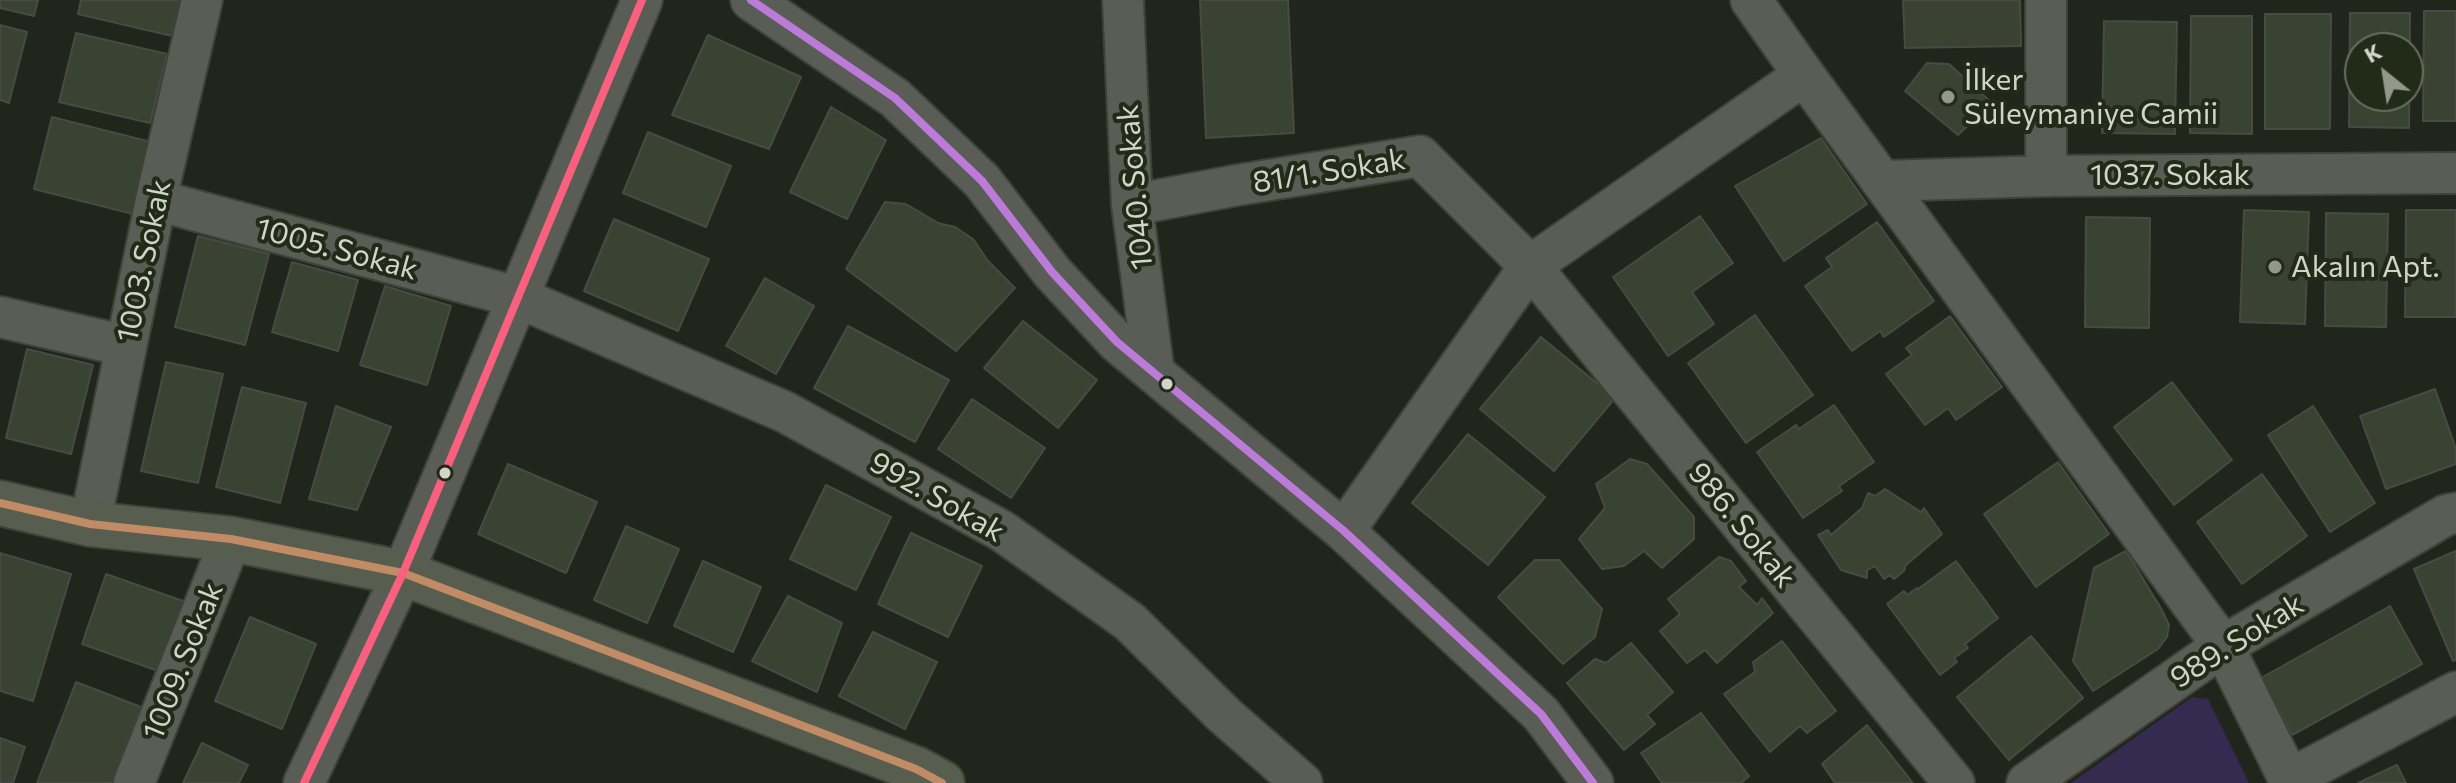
<!DOCTYPE html>
<meta charset="utf-8">
<style>
body{margin:0}
#map{position:relative;width:2456px;height:783px;overflow:hidden;background:#21261c;font-family:Commissioner,sans-serif}
canvas{display:block}
.north{position:absolute;left:2344px;top:32px;width:80px;height:80px;box-sizing:border-box;background:#212b17;border:2px solid #676f5e;border-radius:50%;rotate:330deg;font-size:22px;font-weight:700;line-height:32px;text-align:center;color:#cfd5c9}
.north::after{content:'';display:block;margin:auto;width:28px;height:36px;background:#92988c;clip-path:polygon(50% 0,100% 100%,50% 72%,0 100%)}
</style>
<div id="map">
<canvas width="2456" height="783"></canvas>
<div class="north">K</div>
</div>
<script>
const context = document.querySelector('canvas').getContext('2d');
context.lineJoin = 'round';
function fill(path, color) {
  context.fillStyle = color;
  context.fill(path, 'evenodd');
}
function shape(rows) {
  const path = new Path2D();
  for (const r of rows) {
    path.moveTo(r[0], r[1]);
    for (let i = 2; i < r.length; i += 2) path.lineTo(r[i], r[i + 1]);
  }
  return path;
}
function strokePath(path, color, width, dash) {
  context.strokeStyle = color;
  context.lineWidth = width;
  context.lineCap = dash ? 'butt' : 'round';
  context.setLineDash(dash || []);
  context.stroke(path);
}
function label(font, color, halo, rows, align = 'center') {
  context.font = font + ' Commissioner,sans-serif';
  context.lineWidth = 8;
  context.setLineDash([]);
  context.textBaseline = 'middle';
  context.strokeStyle = halo;
  context.fillStyle = color;
  for (const [text, x, y, turn = 0] of rows) {
    context.save();
    context.translate(x, y);
    context.rotate((+turn || 0) * Math.PI / 180);
    context.textAlign = isNaN(turn) ? turn : align;
    if (halo) context.strokeText(text, 0, 0);
    context.fillText(text, 0, 0);
    context.restore();
  }
}
const green = shape([
 [2192,697,2208,699,2249,783,2071,783]
]);
const building = shape([
 [0,0,38,0,34,16,0,8,0,0],
 [81,0,181,0,172,36,78,14,81,0],
 [1200,0,1288,0,1294,133,1206,138,1200,0],
 [1903,0,2020,0,2021,46,1905,48,1903,0],
 [2424,11,2456,11,2456,121,2423,121,2424,11],
 [2350,13,2410,13,2409,128,2349,127,2350,13],
 [2360,48,2408,48,2408,96,2360,96,2360,48],
 [2265,14,2331,14,2330,129,2265,129,2265,14],
 [2191,16,2252,16,2252,134,2190,133,2191,16],
 [2104,21,2177,22,2175,134,2102,133,2104,21],
 [0,25,27,32,9,103,0,100,0,25],
 [76,33,167,54,150,123,59,102,76,33],
 [708,35,801,77,769,149,672,115,708,35],
 [1927,63,1949,64,1992,103,1958,135,1905,91,1927,63],
 [831,107,886,140,847,219,790,192,831,107],
 [52,117,151,142,133,214,34,189,52,117],
 [648,132,731,166,706,227,623,193,648,132],
 [1821,138,1867,204,1784,261,1735,186,1821,138],
 [885,202,906,204,938,223,955,227,973,239,988,261,1015,288,956,351,846,269,885,202],
 [2244,210,2309,212,2305,324,2240,322,2244,210],
 [2406,210,2456,210,2456,317,2405,317,2406,210],
 [2326,213,2388,214,2386,327,2325,326,2326,213],
 [1700,216,1733,263,1692,292,1714,324,1668,356,1613,277,1700,216],
 [2086,217,2150,218,2149,328,2085,327,2086,217],
 [614,219,709,259,678,331,584,291,614,219],
 [1877,222,1934,301,1884,337,1880,331,1852,351,1805,286,1832,267,1826,258,1877,222],
 [198,236,269,254,245,345,175,327,198,236],
 [292,262,358,280,338,351,272,332,292,262],
 [765,278,814,306,776,374,726,346,765,278],
 [385,286,451,306,427,385,360,365,385,286],
 [1755,315,1813,395,1746,443,1688,363,1755,315],
 [1950,316,2002,387,1956,420,1948,408,1925,425,1886,374,1912,355,1906,348,1950,316],
 [1023,321,1097,380,1058,428,984,368,1023,321],
 [848,326,949,380,915,442,814,388,848,326],
 [1541,337,1615,398,1554,471,1480,409,1541,337],
 [27,349,93,365,71,454,6,438,27,349],
 [166,362,223,374,198,483,141,471,166,362],
 [2172,382,2232,460,2174,505,2114,427,2172,382],
 [242,387,306,403,280,503,216,487,242,387],
 [2435,389,2456,449,2456,464,2386,489,2360,416,2435,389],
 [972,399,1045,448,1011,498,938,449,972,399],
 [1834,405,1874,462,1839,486,1842,491,1803,518,1757,452,1796,425,1799,429,1834,405],
 [336,406,391,427,357,510,309,499,336,406],
 [2313,406,2375,503,2330,532,2268,435,2313,406],
 [1468,434,1545,497,1488,565,1412,503,1468,434],
 [1630,459,1647,464,1694,517,1694,539,1662,568,1644,551,1624,566,1602,569,1579,539,1605,508,1596,484,1630,459],
 [2058,462,2109,534,2036,587,1984,514,2058,462],
 [508,464,597,502,566,573,478,534,508,464],
 [2262,474,2307,536,2242,584,2197,522,2262,474],
 [826,485,891,517,856,590,790,559,826,485],
 [1885,489,1921,512,1924,508,1942,534,1906,565,1904,571,1894,579,1890,575,1884,579,1875,566,1867,570,1867,578,1841,570,1818,535,1828,530,1831,535,1862,508,1868,493,1875,496,1885,489],
 [626,526,679,549,647,623,594,600,626,526],
 [911,533,982,566,948,637,878,604,911,533],
 [2126,551,2162,610,2169,625,2167,637,2158,649,2093,691,2073,661,2094,568,2126,551],
 [2456,551,2456,660,2453,661,2414,569,2456,551],
 [0,553,71,574,33,701,0,691,0,553],
 [1719,557,1731,561,1746,581,1739,587,1757,605,1762,598,1773,613,1717,663,1705,650,1687,663,1660,631,1680,614,1668,599,1719,557],
 [1535,560,1559,560,1602,609,1595,637,1563,664,1498,597,1535,560],
 [703,561,761,587,733,652,674,626,703,561],
 [1956,561,1998,618,1965,644,1968,648,1954,658,1957,662,1940,675,1887,604,1904,591,1907,595,1917,588,1918,589,1956,561],
 [106,574,186,602,161,672,82,644,106,574],
 [788,596,842,623,817,692,752,661,788,596],
 [2390,606,2422,664,2292,735,2261,678,2390,606],
 [250,617,316,644,282,729,215,701,250,617],
 [873,632,937,662,905,729,839,696,873,632],
 [2031,636,2083,698,2009,760,1957,697,2031,636],
 [1782,641,1836,711,1807,733,1800,726,1770,752,1724,694,1755,672,1753,662,1782,641],
 [1631,643,1673,692,1647,715,1655,724,1624,750,1567,683,1595,659,1606,663,1631,643],
 [76,682,141,707,112,783,37,783,76,682],
 [1701,713,1749,776,1741,783,1662,783,1641,753,1701,713],
 [1867,725,1913,783,1835,783,1822,764,1867,725],
 [0,738,25,747,13,783,0,783,0,738],
 [202,743,248,765,239,783,183,783,202,743],
 [2397,765,2406,783,2358,783,2397,765]
]);
const minor = shape([
 [751,0,895,98,982,181,1052,272,1117,342,1344,531,1541,714,1593,783],
 [1123,0,1132,205,1154,373],
 [1751,0,1804,75],
 [2046,0,2046,176],
 [1884,181,2046,176,2456,173],
 [156,200,517,297,785,412,1002,531,1130,622,1224,715,1302,783],
 [1132,205,1238,185,1420,156,1530,266,1954,783],
 [0,317,126,346],
 [90,524,156,200,202,0],
 [1344,531,1530,266,1804,75,2223,646,2291,783],
 [2290,779,2456,692],
 [134,783,231,539],
 [304,783,403,573,642,0],
 [2027,783,2223,646,2446,515,2456,513]
]);
const major = shape([
 [0,503,90,524,231,539,403,573,916,769,942,783]
]);
const bus1 = shape([
 [751,0,895,98,982,181,1052,272,1117,342,1344,531,1541,714,1593,783]
]);
const bus2 = shape([
 [0,503,90,524,231,539,403,573,916,769,942,783]
]);
const bus3 = shape([
 [304,783,403,573,642,0]
]);
const markers = [
 [1948,97,8,"#92988c"],
 [2275,267,8,"#92988c"],
 [1167,384,7,"#cfd5c9"],
 [445,473,7,"#cfd5c9"]
];
const poiNames = [
 ["İlker",1964,80],
 ["Süleymaniye Camii",1964,114],
 ["Akalın Apt.",2291,267]
];
const streetNames = [
 ["81/1. Sokak",1329,171,-9],
 ["1037. Sokak",2170,175],
 ["1040. Sokak",1135,187,-95],
 ["1005. Sokak",337,249,15],
 ["1003. Sokak",144,261,-78],
 ["992. Sokak",937,497,30],
 ["986. Sokak",1742,525,51],
 ["989. Sokak",2237,641,-32],
 ["1009. Sokak",183,661,-68]
];
fill(green, '#352a4f');
fill(building, '#3a4231');
strokePath(building, '#474b43', 2);
strokePath(minor, '#3e4239', 44);
strokePath(major, '#3e4239', 48);
strokePath(minor, '#595d55', 40);
strokePath(major, '#575e4f', 44);
strokePath(bus1, '#bd7bd9', 8);
strokePath(bus2, '#c18c65', 8);
strokePath(bus3, '#f8607d', 8);
for (const [x, y, r, color] of markers) {
  const dot = new Path2D();
  dot.arc(x, y, r, 0, 2 * Math.PI);
  context.fillStyle = color;
  context.fill(dot);
  strokePath(dot, '#212b17', 3);
}
label('30px', '#cfd5c9', '#212b17', poiNames, 'left');
label('30px', '#cfd5c9', '#212b17', streetNames);
</script>
